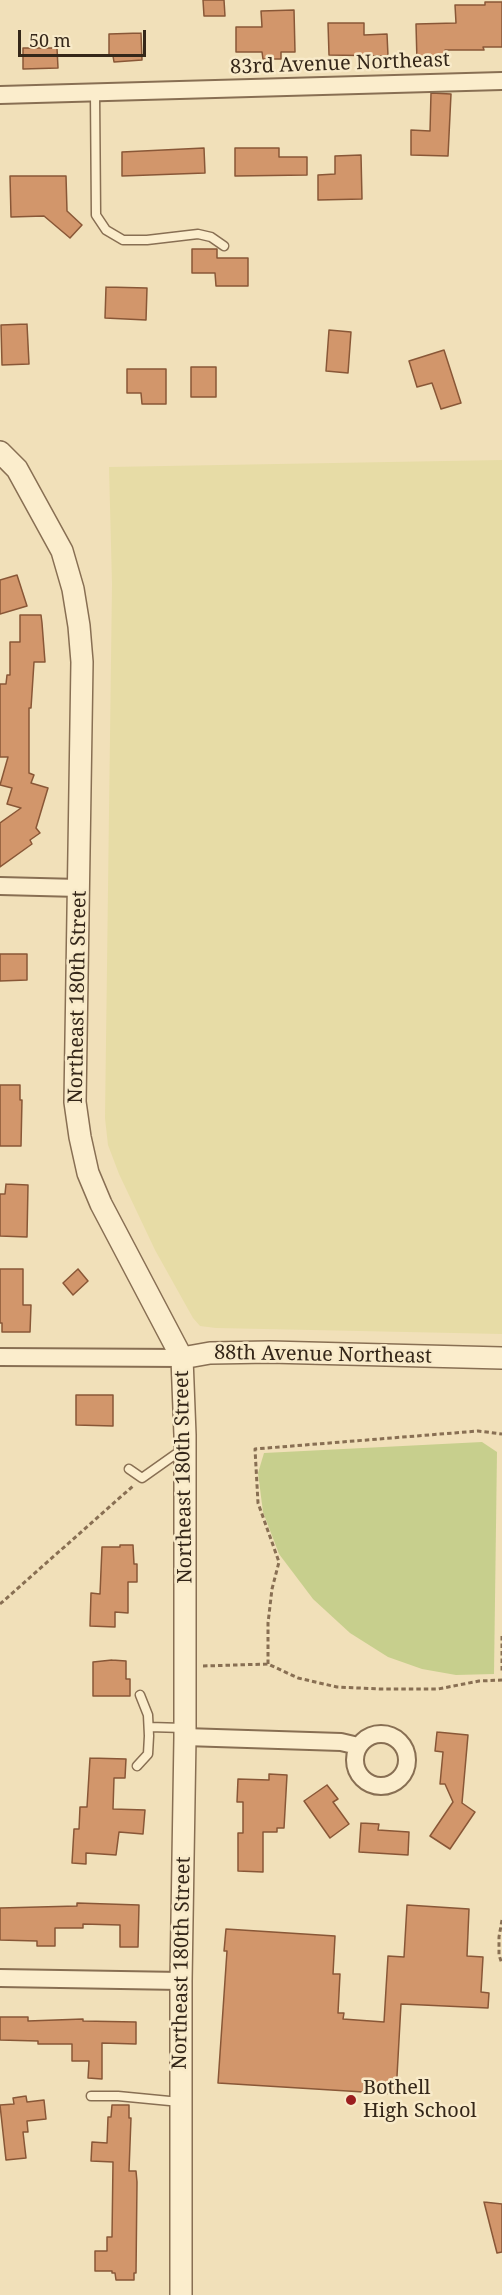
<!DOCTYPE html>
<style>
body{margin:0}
#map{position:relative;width:502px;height:2295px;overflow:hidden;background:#f1e0b9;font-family:"Noto Serif",serif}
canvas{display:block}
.scale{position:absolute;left:18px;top:30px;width:128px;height:27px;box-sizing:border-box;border:3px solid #352719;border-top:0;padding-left:8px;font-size:18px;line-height:21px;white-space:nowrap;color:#352719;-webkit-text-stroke:4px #f8eac9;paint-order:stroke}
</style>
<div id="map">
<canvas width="502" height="2295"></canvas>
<div class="scale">50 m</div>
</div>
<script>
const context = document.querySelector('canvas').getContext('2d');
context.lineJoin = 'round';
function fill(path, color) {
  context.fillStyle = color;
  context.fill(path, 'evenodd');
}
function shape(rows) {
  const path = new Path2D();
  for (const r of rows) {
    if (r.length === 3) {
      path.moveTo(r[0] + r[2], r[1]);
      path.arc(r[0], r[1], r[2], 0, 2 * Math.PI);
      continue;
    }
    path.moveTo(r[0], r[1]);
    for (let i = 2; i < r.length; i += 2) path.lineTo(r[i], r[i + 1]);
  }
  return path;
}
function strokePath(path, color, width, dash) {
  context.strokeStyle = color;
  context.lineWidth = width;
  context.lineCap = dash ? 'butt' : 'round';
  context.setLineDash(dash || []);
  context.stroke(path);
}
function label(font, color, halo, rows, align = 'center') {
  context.font = font + ' "Noto Serif",serif';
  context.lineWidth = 5;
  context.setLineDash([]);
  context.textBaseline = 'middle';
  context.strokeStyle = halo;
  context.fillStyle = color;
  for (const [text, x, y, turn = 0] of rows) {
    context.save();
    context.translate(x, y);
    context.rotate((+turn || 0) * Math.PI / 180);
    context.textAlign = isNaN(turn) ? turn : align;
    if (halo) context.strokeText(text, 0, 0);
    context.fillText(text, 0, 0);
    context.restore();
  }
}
const farmland = shape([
 [502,460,502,1334,216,1328,200,1326,193,1318,155,1250,119,1174,108,1145,105,1118,112,584,109,467]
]);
const green = shape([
 [482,1442,497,1452,494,1674,456,1675,422,1669,388,1657,350,1633,313,1599,279,1554,263,1512,258,1473,264,1453]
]);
const building = shape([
 [203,0,224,0,225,16,204,16,203,0],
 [485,2,502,2,502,47,483,47,484,50,445,50,445,61,417,62,416,24,456,23,455,5,485,5,485,2],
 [294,10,295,52,281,52,281,59,263,59,262,52,236,52,236,27,262,27,261,11,294,10],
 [328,23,364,23,364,35,387,34,388,56,329,55,328,23],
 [141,33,142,60,114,62,113,56,109,56,109,34,141,33],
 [23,48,57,48,58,68,23,69,23,48],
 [431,93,451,94,448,156,411,155,411,130,430,131,431,93],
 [204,148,205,173,122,176,122,152,204,148],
 [235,148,279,148,279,157,307,157,307,175,235,176,235,148],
 [361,155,362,199,318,200,318,175,335,174,335,156,361,155],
 [10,176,66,176,67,211,82,225,70,238,44,216,11,217,10,176],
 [192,249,217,249,217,258,248,258,248,286,216,286,215,273,192,273,192,249],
 [106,287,147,288,146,320,105,318,106,287],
 [27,324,29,364,2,365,1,325,27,324],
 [329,330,351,332,348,373,326,371,329,330],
 [444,350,461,403,441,409,432,383,417,387,409,361,444,350],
 [191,367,216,367,216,397,191,397,191,367],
 [127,369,166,369,166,404,142,404,141,393,127,393,127,369],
 [17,575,27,606,0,614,0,580,17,575],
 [20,615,41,615,42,623,45,662,34,662,31,708,29,708,29,773,34,775,31,783,48,788,36,828,40,833,30,840,32,844,0,867,0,823,21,808,7,804,12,788,0,785,8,757,0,757,0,684,6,684,7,675,10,675,10,642,20,642,20,615],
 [0,954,27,954,27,980,0,981,0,954],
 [0,1085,20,1085,20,1100,22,1100,21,1146,0,1146,0,1085],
 [6,1184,28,1185,27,1237,0,1236,0,1194,5,1194,6,1184],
 [0,1269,23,1269,23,1305,31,1305,30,1332,2,1332,2,1323,0,1323,0,1269],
 [78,1269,88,1281,73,1295,63,1283,78,1269],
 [76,1395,113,1395,113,1426,76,1425,76,1395],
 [120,1545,133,1545,134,1564,137,1564,137,1582,128,1582,128,1613,115,1612,115,1627,90,1626,91,1593,100,1594,102,1547,120,1547,120,1545],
 [112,1660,126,1661,126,1679,130,1679,130,1696,93,1696,93,1662,112,1660],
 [437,1732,468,1735,462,1803,475,1812,450,1849,430,1836,453,1802,445,1784,440,1784,443,1752,435,1751,437,1732],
 [90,1758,126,1759,125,1778,114,1778,113,1809,145,1810,143,1834,119,1832,116,1855,86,1853,86,1864,72,1863,74,1829,79,1829,80,1807,87,1807,90,1758],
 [269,1774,287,1775,284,1828,277,1828,277,1832,263,1832,263,1872,238,1871,238,1833,243,1833,243,1802,237,1802,238,1779,269,1780,269,1774],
 [327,1785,338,1799,333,1802,349,1824,330,1838,304,1801,327,1785],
 [361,1823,379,1824,378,1830,409,1832,408,1855,359,1852,361,1823],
 [77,1903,139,1905,138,1947,120,1947,120,1925,83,1924,83,1928,55,1928,55,1946,37,1946,37,1941,0,1940,0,1908,77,1906,77,1903],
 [407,1905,469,1909,467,1956,483,1957,481,1992,489,1993,488,2008,401,2004,396,2094,218,2083,227,1951,224,1951,226,1929,335,1936,333,1974,340,1974,338,2013,344,2013,343,2019,384,2022,388,1956,404,1957,407,1905],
 [0,2017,28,2017,28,2021,83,2019,83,2021,136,2022,136,2044,102,2043,102,2079,88,2078,89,2061,72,2061,72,2044,38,2044,38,2041,0,2040,0,2017],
 [26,2096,27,2102,44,2100,46,2119,27,2121,28,2132,23,2132,26,2158,6,2160,0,2105,14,2104,13,2098,26,2096],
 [112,2105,129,2105,129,2118,131,2118,129,2171,136,2171,137,2182,136,2273,134,2273,134,2280,116,2280,115,2273,112,2273,112,2271,95,2271,95,2251,107,2251,107,2237,112,2237,113,2162,91,2161,92,2142,107,2143,108,2117,111,2117,112,2105],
 [484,2202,502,2204,502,2252,497,2253,484,2202]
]);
const path = shape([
 [0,1604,133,1486],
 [502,1636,502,1671],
 [268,1664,268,1623,272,1589,279,1562,258,1503,255,1449,478,1431,502,1434],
 [203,1666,268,1664,298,1678,337,1687,381,1689,438,1689,479,1681,502,1680],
 [502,1920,499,1937,499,1955,502,1964]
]);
const service = shape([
 [95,93,96,215,106,230,123,240,147,240,198,234,211,237,224,246],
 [129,1469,142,1478,183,1449],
 [149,1727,184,1728],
 [137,1766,148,1754,149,1736,148,1715,140,1695],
 [91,2096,118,2096,180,2102]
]);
const minor = shape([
 [0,95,502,81],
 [0,886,79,888],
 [0,1357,182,1358],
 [381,1760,26],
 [185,1737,341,1742,358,1746],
 [0,1978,181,1981]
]);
const tertiary = shape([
 [0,452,17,469,62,551,73,589,79,626,82,662,75,1102,80,1137,88,1173,101,1204,182,1358,185,1435,185,1737,181,1981,181,2295],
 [182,1358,210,1353,270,1352,502,1358]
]);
const markers = [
 [351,2100,6,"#9b1e1f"]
];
const streetNames = [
 ["83rd Avenue Northeast",340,64,-2],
 ["Northeast 180th Street",78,997,-89],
 ["88th Avenue Northeast",323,1355,1],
 ["Northeast 180th Street",184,1477,-91],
 ["Northeast 180th Street",182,1963,-89]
];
const poiNames = [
 ["Bothell",363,2088],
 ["High School",363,2111]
];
fill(farmland, '#e7dca6');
fill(green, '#c7cf8d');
fill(building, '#d2966b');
strokePath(building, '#895737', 1.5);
strokePath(service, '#886f53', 11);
strokePath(minor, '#886f53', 20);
strokePath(tertiary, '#886f53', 24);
strokePath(path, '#886f53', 3, [4.5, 3]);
strokePath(service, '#fbedcc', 8);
strokePath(minor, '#fbedcc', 16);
strokePath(tertiary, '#fbedcc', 21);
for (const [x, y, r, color] of markers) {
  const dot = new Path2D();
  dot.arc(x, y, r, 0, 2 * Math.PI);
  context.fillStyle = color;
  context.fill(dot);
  strokePath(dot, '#f8eac9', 2);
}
label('20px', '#352719', '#f8eac9', streetNames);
label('20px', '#352719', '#f8eac9', poiNames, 'left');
</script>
